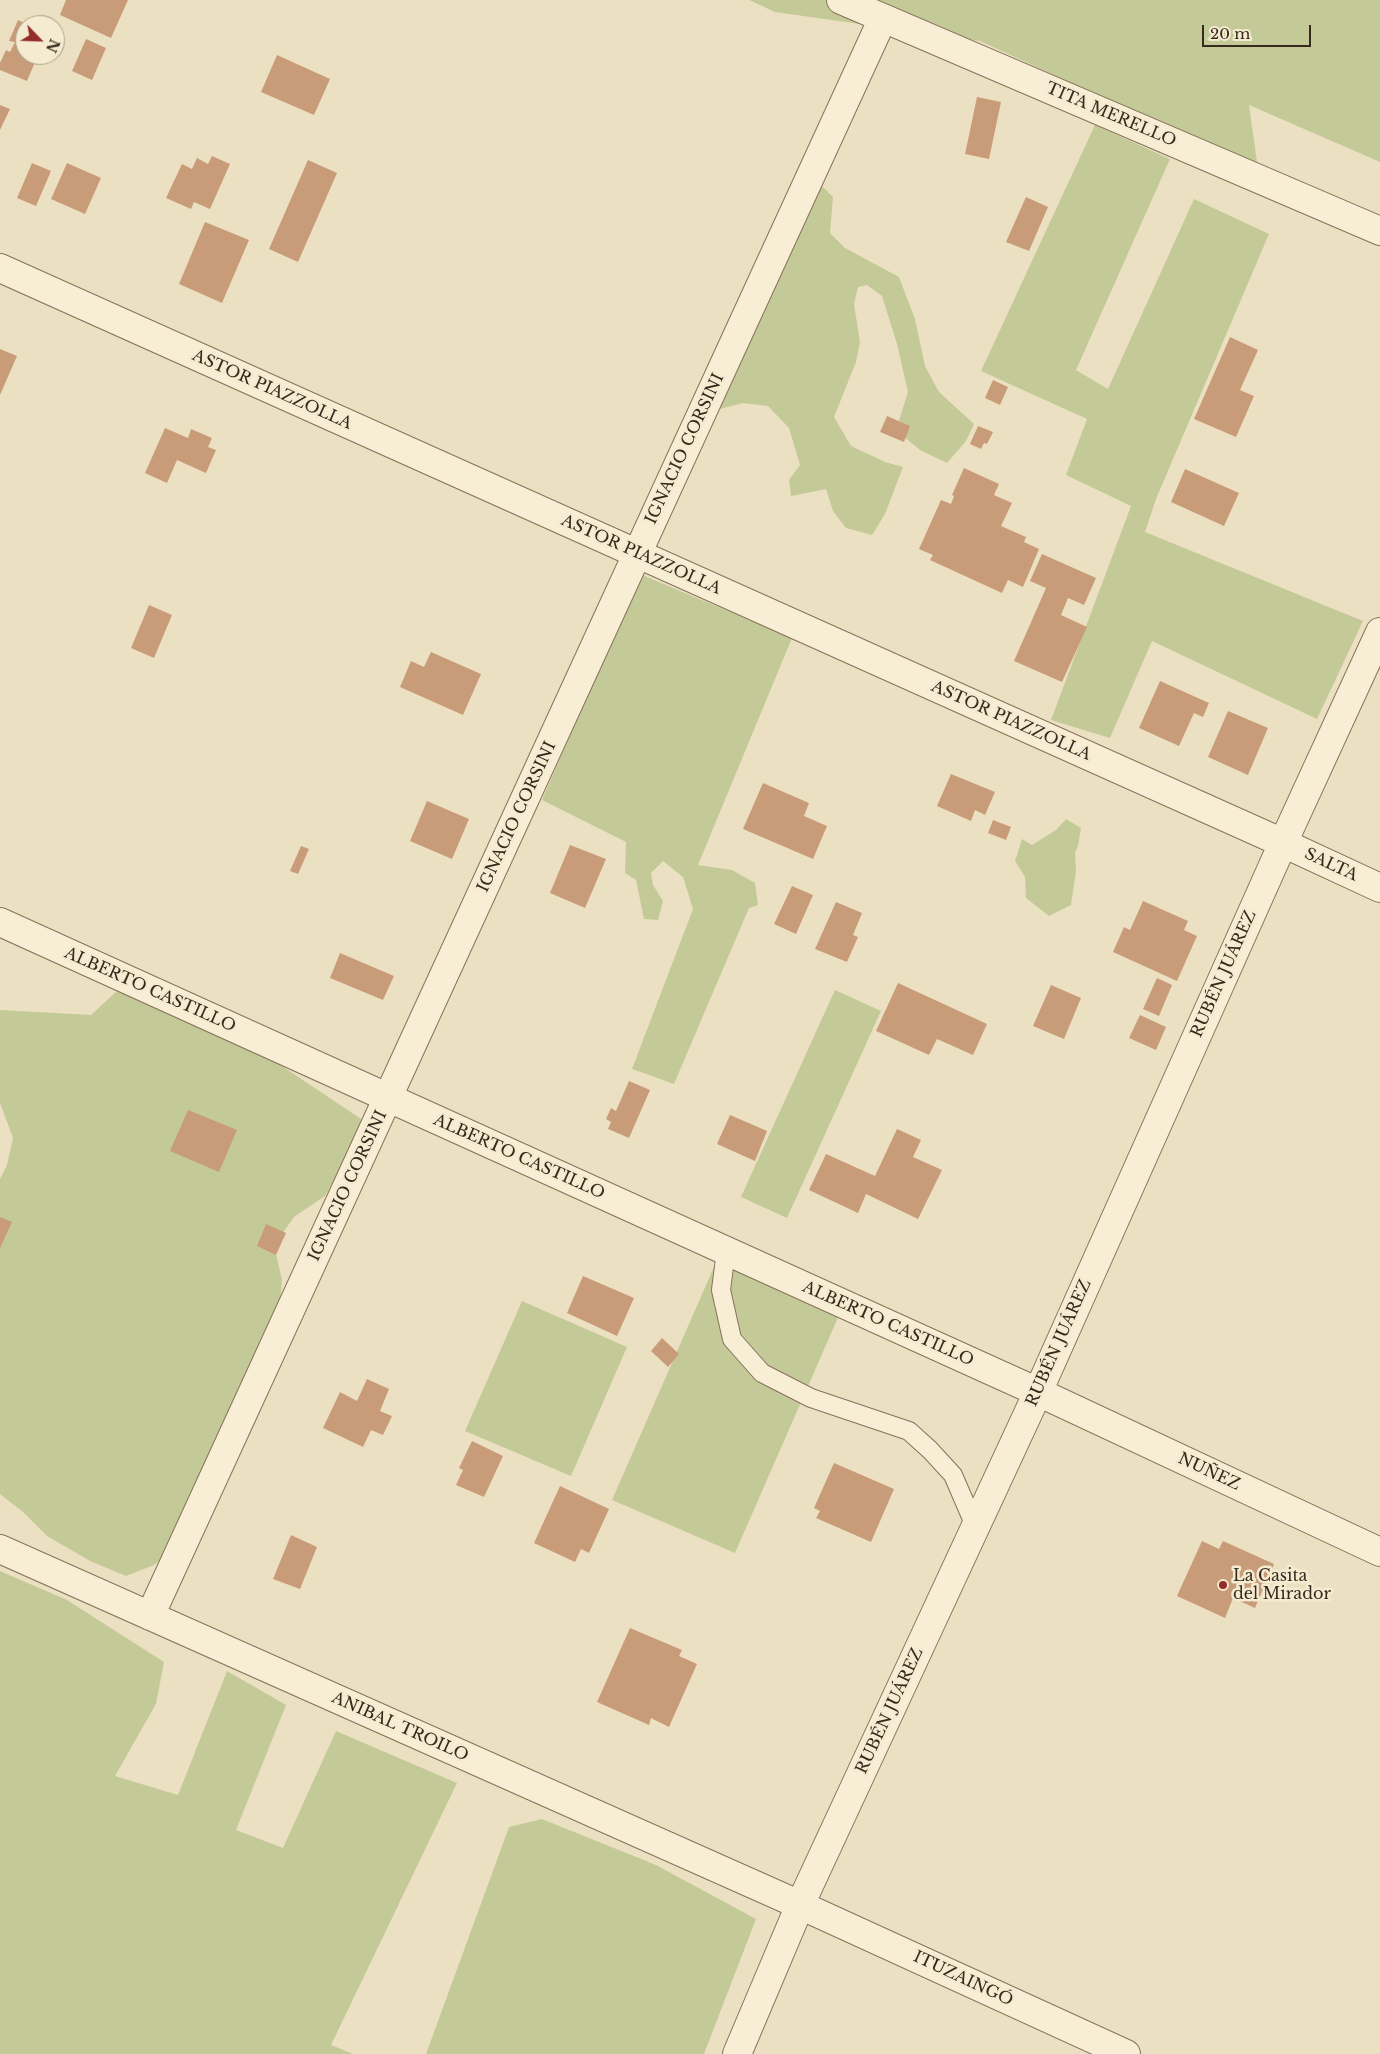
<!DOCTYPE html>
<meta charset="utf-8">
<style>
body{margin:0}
#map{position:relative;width:1380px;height:2054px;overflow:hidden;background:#ece0c2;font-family:"Libre Baskerville",serif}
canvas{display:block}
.north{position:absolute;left:15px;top:15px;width:50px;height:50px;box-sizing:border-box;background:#f4ebd1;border:1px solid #a89e89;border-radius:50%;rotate:114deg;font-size:14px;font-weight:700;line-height:20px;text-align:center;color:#362a1e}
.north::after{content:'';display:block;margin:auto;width:18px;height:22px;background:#922d2c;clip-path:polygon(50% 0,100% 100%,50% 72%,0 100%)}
.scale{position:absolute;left:1202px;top:25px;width:109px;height:22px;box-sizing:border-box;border:2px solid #362a1e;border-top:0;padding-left:6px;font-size:15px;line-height:18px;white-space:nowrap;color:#362a1e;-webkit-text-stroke:4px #f4ebd1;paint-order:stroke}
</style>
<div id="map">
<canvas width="1380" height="2054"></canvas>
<div class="north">N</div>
<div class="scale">20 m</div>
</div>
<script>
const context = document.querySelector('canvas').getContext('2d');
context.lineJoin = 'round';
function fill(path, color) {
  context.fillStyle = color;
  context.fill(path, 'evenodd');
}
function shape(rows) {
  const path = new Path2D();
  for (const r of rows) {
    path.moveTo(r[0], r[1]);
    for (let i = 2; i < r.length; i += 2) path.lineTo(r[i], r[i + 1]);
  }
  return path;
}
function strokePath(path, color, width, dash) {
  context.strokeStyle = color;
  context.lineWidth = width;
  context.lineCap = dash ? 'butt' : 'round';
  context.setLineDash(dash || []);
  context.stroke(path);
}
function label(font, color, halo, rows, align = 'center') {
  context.font = font + ' "Libre Baskerville",serif';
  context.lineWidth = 5;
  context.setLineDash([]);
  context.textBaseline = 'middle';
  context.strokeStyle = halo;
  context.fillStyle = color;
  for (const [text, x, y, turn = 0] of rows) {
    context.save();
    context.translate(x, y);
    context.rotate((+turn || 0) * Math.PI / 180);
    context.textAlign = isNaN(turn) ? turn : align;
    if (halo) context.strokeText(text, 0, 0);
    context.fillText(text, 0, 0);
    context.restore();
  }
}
const green = shape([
 [749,0,1380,0,1380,162,1249,105,1258,169,980,41,775,12],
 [1095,125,1170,159,1076,370,1108,389,1194,199,1269,234,1156,499,1145,532,1363,621,1317,719,1152,641,1110,738,1051,720,1131,506,1066,475,1087,419,981,371],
 [823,187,833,197,830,233,845,248,899,277,915,319,925,366,939,392,974,424,966,441,947,463,920,450,896,430,908,392,897,344,882,296,867,285,858,287,854,304,860,342,856,362,834,417,851,446,885,462,903,467,885,514,872,535,846,528,833,511,826,489,791,496,789,480,800,465,789,428,768,406,743,403,712,411,811,191],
 [640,574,792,638,698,865,732,870,755,883,758,905,749,908,674,1084,632,1069,693,909,683,877,663,861,651,873,653,885,663,901,658,920,644,919,636,880,625,873,626,842,542,800],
 [1066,819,1081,828,1078,846,1075,853,1076,871,1071,905,1049,916,1026,898,1025,877,1015,861,1022,839,1032,845,1056,830],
 [835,990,881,1011,787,1218,741,1197],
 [117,991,246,1042,367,1123,325,1196,294,1217,274,1245,282,1280,280,1303,186,1537,154,1565,126,1576,90,1561,47,1536,23,1512,0,1494,0,1179,7,1165,13,1138,0,1103,0,1010,91,1015],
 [717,1260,840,1313,735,1553,612,1500],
 [522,1301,627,1347,571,1476,465,1431],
 [0,1571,67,1600,164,1662,156,1704,115,1776,178,1795,227,1671,286,1705,236,1830,283,1848,336,1731,457,1783,331,2045,353,2054,0,2054],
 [542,1819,656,1865,756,1919,704,2054,426,2054,509,1827]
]);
const building = shape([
 [66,0,128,0,111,38,60,15],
 [18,20,29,25,25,25,25,55,38,55,27,81,0,70,0,63,6,50,10,52,15,42,9,41],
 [86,39,106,48,92,80,72,71],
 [277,55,330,79,314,115,261,92],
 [977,97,1001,102,989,159,965,154],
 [0,105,10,109,0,130],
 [212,156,230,164,210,209,194,202,191,209,166,198,182,164,192,169,197,158,208,164],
 [308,160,337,173,298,262,269,249],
 [32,163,51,171,36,206,17,198],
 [67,163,101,178,85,214,51,199],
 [1026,197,1048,207,1029,251,1006,242],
 [205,222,249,240,222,303,179,284],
 [1230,337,1258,350,1240,390,1254,396,1236,437,1194,419],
 [0,349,17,356,0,395],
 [993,380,1008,387,1000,405,985,398],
 [887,416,910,426,904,442,880,432],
 [978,426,993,432,987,444,984,443,981,449,970,444],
 [165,428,188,438,191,429,212,438,208,447,216,450,206,473,177,460,167,483,145,473],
 [964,468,999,484,994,495,1012,503,1001,526,1026,537,1024,542,1039,549,1023,587,1008,580,1002,593,930,560,933,555,919,549,941,500,951,504,954,496,952,495],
 [1185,469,1239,493,1224,526,1171,502],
 [1042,554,1096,578,1084,605,1068,598,1061,615,1087,627,1062,682,1014,661,1046,588,1030,581],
 [149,605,172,615,154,658,131,648],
 [431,652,481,674,463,715,400,687,411,661,424,667],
 [1160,681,1209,703,1203,717,1194,713,1179,746,1139,728],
 [1228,711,1268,728,1248,775,1208,757],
 [951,774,995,792,985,815,975,810,971,821,937,806],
 [763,783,809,803,804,816,827,826,813,859,743,829],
 [427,801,469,819,452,859,410,841],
 [993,820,1011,827,1006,840,988,833],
 [570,845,606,859,585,908,550,893],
 [301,846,309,849,298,874,290,871],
 [792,886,813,895,796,934,774,924],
 [1143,901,1188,921,1184,930,1197,936,1177,981,1113,952,1124,927,1130,930],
 [836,902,862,913,853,935,858,937,847,962,815,949],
 [340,953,394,976,383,1000,330,978],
 [1157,978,1172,985,1159,1016,1143,1009],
 [898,983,987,1024,973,1055,937,1039,929,1055,876,1031],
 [1051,985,1081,998,1064,1039,1033,1026],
 [1140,1015,1166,1027,1156,1050,1129,1038],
 [629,1081,650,1090,629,1138,608,1129,611,1122,606,1119,611,1108,616,1111],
 [188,1110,237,1130,219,1172,170,1151],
 [730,1115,767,1131,755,1161,717,1144],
 [897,1129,921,1140,913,1157,942,1170,918,1219,866,1194,858,1213,809,1190,826,1154,875,1176],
 [0,1217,12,1222,0,1248],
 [266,1224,286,1233,276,1255,257,1246],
 [583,1276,634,1298,617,1336,567,1313],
 [662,1338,679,1354,668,1367,651,1351],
 [367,1379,389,1389,380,1411,392,1416,383,1435,371,1430,363,1447,323,1428,340,1392,357,1401],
 [472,1441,503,1456,484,1497,456,1485,463,1470,459,1468],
 [834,1463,894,1489,871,1542,816,1518,820,1511,814,1508],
 [560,1486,609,1509,589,1553,581,1549,575,1562,534,1543],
 [291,1535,317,1547,300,1589,273,1579],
 [1202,1541,1219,1549,1223,1541,1274,1564,1255,1608,1233,1598,1225,1618,1177,1596],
 [630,1628,682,1650,679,1656,697,1664,669,1727,651,1718,649,1725,597,1702]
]);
const lane = shape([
 [726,1251,721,1290,732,1339,762,1373,811,1398,909,1431,930,1450,953,1475,975,1526]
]);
const street = shape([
 [841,0,1380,231],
 [0,268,1283,843,1380,888],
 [0,922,1038,1392,1380,1552],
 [0,1549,800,1905,1126,2054],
 [150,1616,883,18],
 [737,2054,800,1905,1038,1392,1283,843,1380,632]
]);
const markers = [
 [1223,1585,5,"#922d2c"]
];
const streetNames = [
 ["TITA MERELLO",1111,115,23],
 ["ASTOR PIAZZOLLA",272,390,24],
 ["IGNACIO CORSINI",685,449,-65],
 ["ASTOR PIAZZOLLA",641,555,24],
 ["ASTOR PIAZZOLLA",1011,721,24],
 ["IGNACIO CORSINI",517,817,-65],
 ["SALTA",1331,865,25],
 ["RUBÉN JUÁREZ",1224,974,-66],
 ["ALBERTO CASTILLO",150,990,24],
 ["ALBERTO CASTILLO",519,1157,24],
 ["IGNACIO CORSINI",348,1186,-65],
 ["ALBERTO CASTILLO",888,1324,24],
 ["RUBÉN JUÁREZ",1059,1343,-66],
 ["NUÑEZ",1209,1472,25],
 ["RUBÉN JUÁREZ",890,1711,-65],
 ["ANIBAL TROILO",400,1727,24],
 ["ITUZAINGÓ",963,1979,25]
];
const poiNames = [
 ["La Casita",1233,1576],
 ["del Mirador",1233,1594]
];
fill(green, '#c3ca97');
fill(building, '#c99c79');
strokePath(lane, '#86725a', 20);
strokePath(street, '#86725a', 30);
strokePath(lane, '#f7eed5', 18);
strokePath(street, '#f7eed5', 28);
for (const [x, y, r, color] of markers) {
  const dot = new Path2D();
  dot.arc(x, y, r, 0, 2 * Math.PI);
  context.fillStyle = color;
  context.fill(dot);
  strokePath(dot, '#f4ebd1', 2);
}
label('16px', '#362a1e', '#f4ebd1', streetNames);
label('16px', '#362a1e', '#f4ebd1', poiNames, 'left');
</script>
